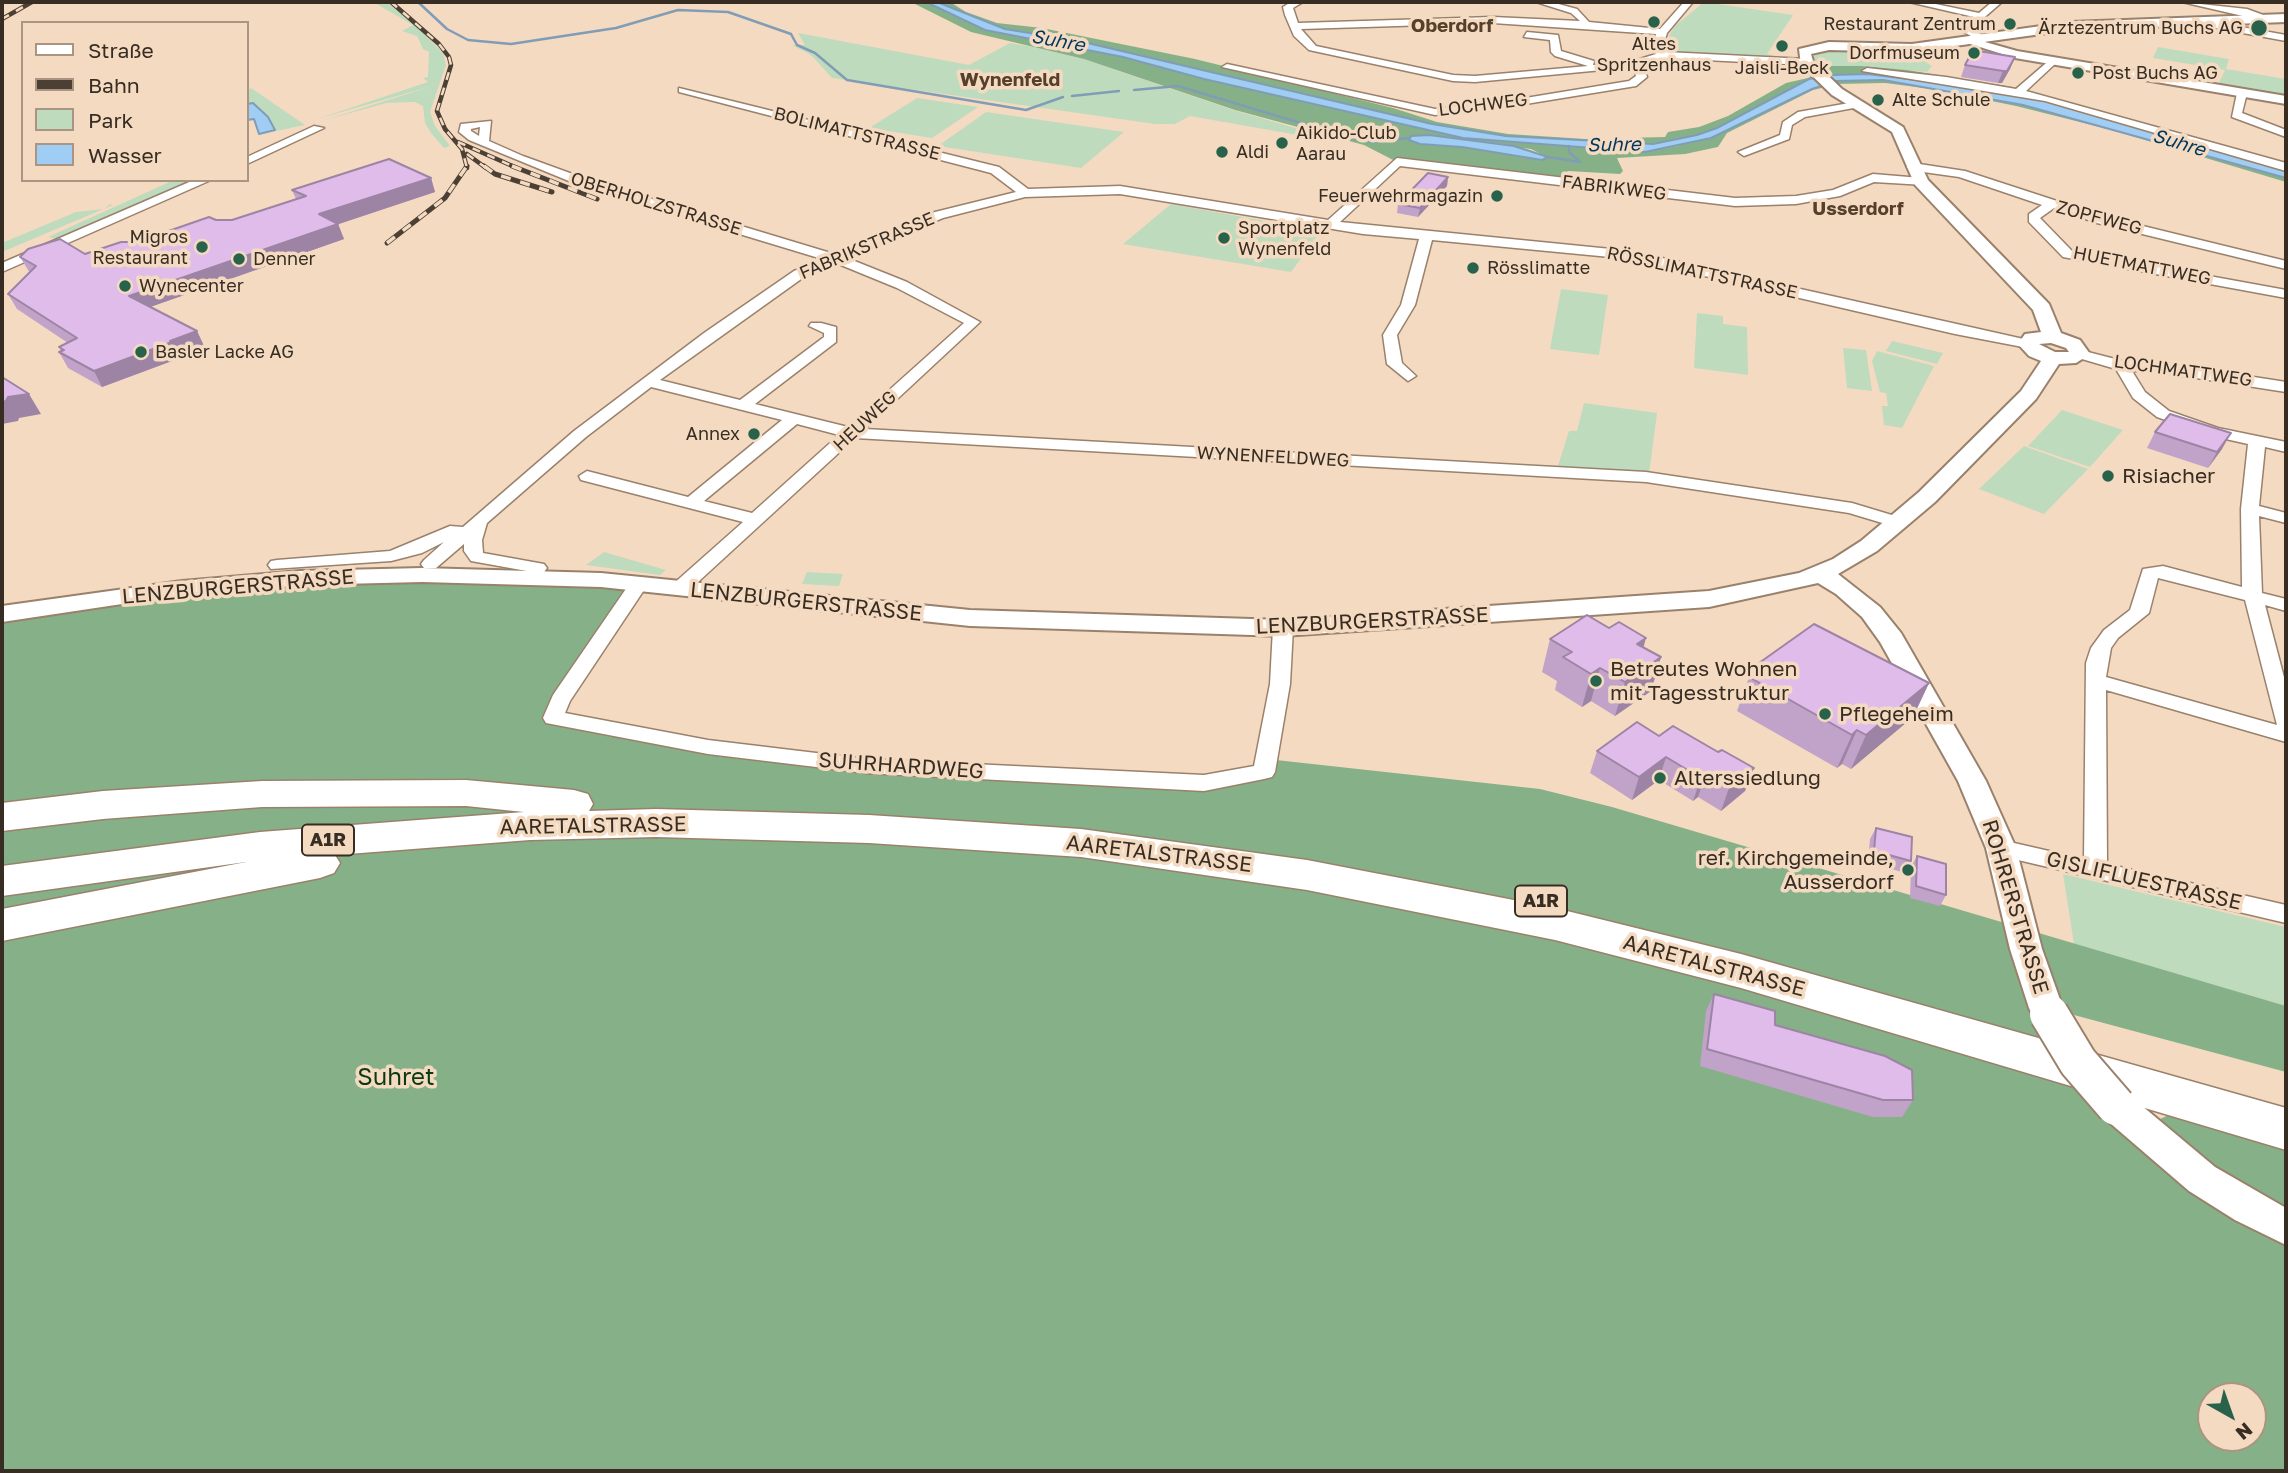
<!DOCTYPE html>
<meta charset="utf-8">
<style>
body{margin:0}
#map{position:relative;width:2288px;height:1473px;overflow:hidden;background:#f5dac2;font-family:"Golos Text",sans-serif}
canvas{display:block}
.frame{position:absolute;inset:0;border:4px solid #372d23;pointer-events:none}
.legend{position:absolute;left:21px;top:21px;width:228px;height:161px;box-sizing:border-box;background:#f5dac2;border:2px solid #a99582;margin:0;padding:9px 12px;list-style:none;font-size:21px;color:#372d23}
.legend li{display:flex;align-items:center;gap:14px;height:35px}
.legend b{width:35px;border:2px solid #a99582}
.north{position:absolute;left:2197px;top:1382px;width:70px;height:70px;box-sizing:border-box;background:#f5dac2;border:2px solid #a99582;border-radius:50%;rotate:140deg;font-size:19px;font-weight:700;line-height:28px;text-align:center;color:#372d23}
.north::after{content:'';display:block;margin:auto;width:24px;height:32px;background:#29624b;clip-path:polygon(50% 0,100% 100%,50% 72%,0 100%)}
</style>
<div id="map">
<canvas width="2288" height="1473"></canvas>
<div class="frame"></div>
<ul class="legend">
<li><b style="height:9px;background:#fff"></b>Straße</li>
<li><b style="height:9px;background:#4c4035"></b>Bahn</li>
<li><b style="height:19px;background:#bedbbe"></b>Park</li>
<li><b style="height:19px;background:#9fcdf4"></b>Wasser</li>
</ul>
<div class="north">N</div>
</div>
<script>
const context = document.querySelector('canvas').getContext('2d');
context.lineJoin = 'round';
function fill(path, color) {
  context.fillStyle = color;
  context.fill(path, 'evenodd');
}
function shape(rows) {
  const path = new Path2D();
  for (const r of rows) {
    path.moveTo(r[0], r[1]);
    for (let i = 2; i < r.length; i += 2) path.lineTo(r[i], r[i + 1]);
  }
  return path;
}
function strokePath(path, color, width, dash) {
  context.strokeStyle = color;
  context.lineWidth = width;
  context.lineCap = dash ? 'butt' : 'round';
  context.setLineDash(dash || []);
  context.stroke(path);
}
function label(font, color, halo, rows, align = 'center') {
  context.font = font + ' "Golos Text",sans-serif';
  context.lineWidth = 7;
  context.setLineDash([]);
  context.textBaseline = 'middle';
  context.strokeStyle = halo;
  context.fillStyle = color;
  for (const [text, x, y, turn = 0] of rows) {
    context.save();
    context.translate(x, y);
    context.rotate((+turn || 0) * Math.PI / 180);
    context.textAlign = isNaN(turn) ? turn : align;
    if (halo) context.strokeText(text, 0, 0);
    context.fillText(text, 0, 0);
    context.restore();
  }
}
const green = shape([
 [373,2,387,2,416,26,443,53,446,65,430,112,435,126,450,146,444,148,431,133,425,123,423,106,415,102,386,103,322,121,432,86,317,119,428,82,423,78,428,77,429,52,423,49,417,36,402,31,413,25],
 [1704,2,1793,15,1767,54,1786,59,1667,51,1667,39,1675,26],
 [798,33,969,65,1010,43,1033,47,1084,59,1233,110,1316,134,1309,137,1190,116,1175,124,1155,124,832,78,811,55,792,45,805,45],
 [2158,47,2229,59,2226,69,2286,79,2286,96,2218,85,2225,70,2153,58],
 [1836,49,1911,52,1929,58,1927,63,1932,66,1927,72,1863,66,1829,66,1817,63,1813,57,1815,52],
 [251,88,305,125,271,132,275,130,268,117,255,104,247,104,247,91],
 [917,98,978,107,932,138,869,128],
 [986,112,1124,132,1081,168,938,146],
 [174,180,193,180,58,239,48,237],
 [110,204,113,205,2,252,2,243,76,212,104,209],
 [1171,204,1321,231,1291,272,1123,244],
 [1561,289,1608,295,1599,355,1550,349],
 [1697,313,1723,316,1723,324,1747,327,1748,375,1694,368],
 [1892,341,1943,353,1937,364,1886,351],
 [1843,348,1866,350,1872,391,1847,388],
 [1877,351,1934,366,1902,428,1884,425,1882,406,1888,406,1886,393,1880,392,1872,361],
 [1584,403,1657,413,1649,474,1557,469,1569,431,1577,431],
 [2062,410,2123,430,2090,467,2028,446],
 [2024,446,2088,469,2044,514,1979,489],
 [604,552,666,570,660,575,586,565],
 [807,572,843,574,839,586,802,584],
 [2063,874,2286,927,2286,1006,2074,944]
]);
const forest = shape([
 [911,2,926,2,985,30,1123,57,1204,79,1463,138,1645,152,1678,146,1738,125,1812,89,1836,81,1883,80,2023,105,2257,169,2286,178,2286,182,2112,130,2016,106,1932,89,1885,83,1838,84,1813,90,1727,133,1718,147,1685,154,1617,158,1623,171,1620,174,1568,171,1558,182,1397,162,1364,145,1235,110,1084,59,971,32],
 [1476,142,1531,149,1547,157,1542,160,1462,147,1420,144],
 [937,2,950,2,966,12,997,23,1042,28,1195,59,1393,108,1437,122,1508,134,1585,139,1665,137,1668,132,1699,127,1728,116,1786,83,1808,78,1830,66,1862,66,1907,70,2013,87,2028,94,2236,153,2286,170,2066,105,1867,74,1782,93,1717,128,1697,135,1653,144,1506,136,1432,124,1079,41,1005,29],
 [340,569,421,569,639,584,553,717,708,747,1135,781,1264,772,1267,759,1540,789,1612,807,2286,1006,2286,1072,2048,1008,2139,1129,2173,1113,2286,1145,2286,1471,2,1471,2,609,108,591,222,577],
 [2211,1396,2253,1396,2253,1438,2211,1438]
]);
const water = shape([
 [926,2,937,2,1005,29,1079,41,1432,124,1506,136,1653,144,1697,135,1717,128,1809,79,1831,75,1867,74,1990,89,2066,105,2286,170,2286,178,2023,105,1883,80,1836,81,1812,89,1711,138,1645,152,1463,138,1204,79,1123,57,985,30,926,2],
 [253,103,268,117,275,130,259,134,254,119,247,120,247,104,253,103],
 [1429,135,1514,146,1548,157,1542,160,1462,147,1420,144,1409,140,1411,136,1429,135]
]);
const stream = shape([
 [418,2,447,29,468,40,511,44,616,28,678,10,728,12,791,34,797,45,815,53,847,80,1026,110,1063,97],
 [1134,90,1178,86,1347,137,1373,142,1410,138],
 [1072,96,1119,91],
 [1548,157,1580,162,1569,152,1569,146]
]);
const minor = shape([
 [1291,2,1303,2,1293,8,1298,23,1493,17,1580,21,1571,13,1536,2,1551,2,1577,9,1589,22,1660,29,1684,2,1693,2,1667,33,1662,49,1666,52,1806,59,1811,62,1806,65,1664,58,1643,64,1647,77,1636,86,1495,109,1435,115,1222,67,1227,64,1435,109,1495,103,1629,81,1636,76,1634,67,1475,82,1453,81,1309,50,1294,36,1285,15,1283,7,1291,2],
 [1493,23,1656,34,1652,50,1656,54,1630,62,1593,65,1594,61,1561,51,1558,35,1527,32,1524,37,1550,40,1551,52,1555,56,1588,66,1475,76,1453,75,1316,46,1301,29,1493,23],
 [1909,2,1926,2,1979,13,1992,2,2002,2,1971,29,1988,38,1984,43,1960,30,1974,17,1909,2],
 [2182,2,2247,9,2274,19,2269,22,2182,2],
 [2197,19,2286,35,2286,41,2194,24,2197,19],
 [2052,58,2056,59,2056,63,2026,91,2286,163,2286,171,2045,101,1862,71,1867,68,1946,77,2016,89,2052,58],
 [679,88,999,167,1028,189,1120,186,1328,220,1397,158,1735,198,1796,196,1833,190,1873,174,1921,178,1925,179,1925,185,1874,182,1840,196,1796,204,1735,206,1400,166,1340,222,1631,251,2028,340,2035,344,2028,348,1955,334,1631,259,1432,240,1415,305,1397,335,1402,363,1416,376,1408,381,1387,364,1383,335,1401,305,1419,239,1363,234,1120,194,1025,197,943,218,847,258,907,282,980,322,865,429,1646,472,1852,503,1905,519,1908,523,1899,528,1849,513,1646,482,855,438,686,593,679,595,670,589,672,585,743,522,581,480,579,476,587,471,688,497,782,420,651,387,586,437,487,523,482,540,483,553,544,564,547,568,544,572,538,573,471,561,464,551,464,544,436,568,424,568,421,564,424,560,444,542,422,553,391,561,271,569,268,565,271,561,277,560,390,551,450,526,463,527,574,431,704,333,794,271,822,259,581,186,469,140,459,132,461,124,491,121,489,141,523,156,589,180,834,254,935,212,1016,192,991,173,679,92,679,88],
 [480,127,479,136,471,131,471,129,480,127],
 [836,263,897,288,964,323,848,427,755,404,836,342,836,327,821,323,811,323,809,326,824,333,824,337,740,400,660,380,804,277,836,263],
 [797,424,839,435,752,513,704,501,797,424],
 [2242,90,2247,93,2242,113,2286,130,2286,137,2232,117,2237,93,2242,90],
 [1855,102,1860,105,1859,107,1805,117,1792,125,1789,139,1744,156,1738,152,1780,135,1783,122,1798,112,1855,102],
 [314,126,324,128,247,164,247,157,314,126],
 [1913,163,1965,171,2106,217,2286,261,2286,269,2097,223,2054,208,2040,218,2072,251,2286,290,2286,298,2063,257,2029,222,2029,214,2042,205,1959,177,1909,170,1907,167,1913,163],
 [194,180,211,180,2,272,2,263,194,180],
 [2080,350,2123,361,2151,361,2286,382,2286,392,2151,371,2132,371,2145,392,2169,411,2218,428,2286,442,2286,452,2265,447,2259,506,2286,513,2286,523,2259,516,2262,593,2286,599,2286,611,2265,605,2286,685,2286,742,2106,690,2107,864,2286,905,2286,923,2001,856,1993,854,1990,848,1993,842,2001,840,2084,859,2086,663,2091,648,2104,630,2130,610,2143,569,2163,566,2242,587,2241,509,2248,444,2208,435,2157,417,2133,398,2116,369,2075,357,2073,354,2080,350],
 [2158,578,2245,600,2277,725,2106,677,2111,648,2118,638,2149,613,2158,578],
 [639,578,648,584,570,701,565,713,708,740,866,759,1204,775,1254,766,1270,684,1273,628,1283,622,1293,628,1290,684,1275,772,1272,777,1264,779,1204,791,866,773,708,754,546,723,543,718,553,695,632,580,639,578]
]);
const tertiary = shape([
 [1971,38,2017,51,2286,96,2286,104,2015,58,1967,43,1967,39,1971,38]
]);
const secondary = shape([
 [2286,14,2286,22,2070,30,1912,52,1829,50,1811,54,1813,61,1842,89,1903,127,1928,180,2049,304,2061,333,2080,340,2090,354,2076,363,2059,364,2036,399,1935,502,1877,551,1838,574,1880,607,1901,633,1986,781,2016,848,2042,949,2063,1008,2058,1018,2046,1022,2034,1018,2029,1008,2010,949,1986,848,1958,781,1880,642,1862,617,1836,594,1818,583,1709,607,1283,636,970,626,601,587,422,582,300,585,182,595,2,622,2,606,182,581,300,571,422,568,601,573,970,610,1283,620,1709,591,1799,573,1833,559,1861,541,1919,492,2021,391,2041,361,2029,356,2018,344,2025,334,2041,332,2033,310,1915,185,1892,132,1832,95,1801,65,1799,49,1829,42,1912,44,2070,22,2286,14],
 [2051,343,2066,348,2069,352,2055,352,2039,344,2051,343],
 [2116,1091,2129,1095,2215,1167,2286,1208,2286,1245,2235,1220,2189,1191,2103,1117,2098,1106,2103,1095,2116,1091]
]);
const motorway = shape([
 [466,780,574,790,588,794,593,804,589,811,656,809,869,815,1081,829,1307,860,1555,908,1741,954,2286,1108,2286,1150,1741,988,1555,940,1307,890,1081,857,869,843,656,837,530,840,335,855,340,863,334,873,320,878,2,941,2,909,246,862,2,896,2,866,260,832,524,812,466,806,262,807,103,819,2,831,2,803,103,791,262,781,466,780]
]);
const railFar1 = shape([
 [391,2,439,44,449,57,451,65,437,111,445,129,462,149,467,168],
 [2,19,32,2],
 [458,142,517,168],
 [467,154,486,168]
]);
const rail = shape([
 [484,166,495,174,552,192],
 [512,166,597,199],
 [387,243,445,198,467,166]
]);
const secondaryBridgeFar1 = shape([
 [2046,1008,2050,1016]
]);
const secondaryBridge = shape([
 [2049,1014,2078,1062,2116,1106]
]);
const wall = shape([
 [2015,57,2010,69,2002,83,1998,83,1961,77,1965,65],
 [1448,177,1447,186,1418,217,1397,213,1398,204],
 [431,178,435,192,338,224,344,239,150,307,197,331,204,346,179,356,180,358,102,387,68,368,59,352,61,351,59,347,68,343,17,309,8,294,30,273,20,257,85,254,137,242,216,220,232,220,296,199,292,190],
 [2155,432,2222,449,2208,468,2147,448],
 [1550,639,1644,647,1661,657,1651,691,1615,716,1591,701,1582,707,1555,690,1557,681,1542,672],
 [1759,663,1929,683,1913,717,1851,769,1842,764,1837,768,1737,711,1749,677,1756,672],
 [1659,736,1754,768,1745,791,1721,811,1698,797,1693,801,1659,780,1632,800,1590,773,1597,751],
 [1876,828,1911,861,1905,873,1868,862,1870,839],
 [1917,856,1946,895,1940,906,1910,898,1911,867],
 [1714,994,1775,1025,1913,1100,1902,1117,1873,1117,1700,1066,1706,1011]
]);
const shadedWall = shape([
 [2015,57,2010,69,2002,83,1998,83,2003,71],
 [1448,177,1447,186,1418,217,1420,208],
 [431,178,435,192,324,229,319,214],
 [338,224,344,239,136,312,129,296],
 [197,331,204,346,179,356,180,358,102,387,94,371],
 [29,394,41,414,19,418,18,421,2,424,2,402,8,397],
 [2231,433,2222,449,2208,468,2217,452],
 [1646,638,1637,671,1637,644],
 [1661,657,1651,691,1615,716,1625,682],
 [1600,668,1591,701,1582,707,1591,674],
 [1929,683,1913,717,1851,769,1866,735],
 [1857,730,1842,764,1837,768,1852,735],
 [1666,757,1659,780,1632,800,1639,777],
 [1754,768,1745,791,1721,811,1729,788],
 [1706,774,1698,797,1693,801,1701,778]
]);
const building = shape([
 [1973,50,2015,57,2007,71,2003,71,1965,65,1973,50],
 [389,159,431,178,319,214,338,224,129,296,197,331,170,341,172,342,94,371,59,352,64,350,59,347,77,338,8,294,36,266,20,257,28,249,60,239,85,254,121,242,137,242,209,217,216,220,232,220,306,196,292,190,389,159],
 [1428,173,1448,177,1420,208,1398,204,1428,173],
 [2,377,29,394,8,397,6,401,2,402,2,377],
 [2170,414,2231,433,2217,452,2155,432,2170,414],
 [1587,615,1609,628,1619,622,1646,638,1637,644,1661,657,1625,682,1600,668,1591,674,1563,657,1572,652,1550,639,1587,615],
 [1814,624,1929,683,1866,735,1857,730,1852,735,1749,677,1764,666,1759,663,1814,624],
 [1637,722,1659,736,1673,726,1718,752,1722,750,1754,768,1729,788,1706,774,1701,778,1666,757,1639,777,1597,751,1637,722],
 [1876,828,1912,837,1911,861,1874,851,1876,828],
 [1917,856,1946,864,1946,895,1916,886,1917,856],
 [1714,994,1775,1011,1775,1025,1885,1056,1912,1070,1913,1100,1883,1100,1707,1049,1714,994]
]);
const markers = [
 [1654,22,7,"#29624b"],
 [2010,24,7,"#29624b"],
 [2259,28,9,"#29624b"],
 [1782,46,7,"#29624b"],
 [1974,53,7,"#29624b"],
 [2078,73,7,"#29624b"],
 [1878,100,7,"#29624b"],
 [1282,143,7,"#29624b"],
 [1222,152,7,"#29624b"],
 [1497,196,7,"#29624b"],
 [1224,238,7,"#29624b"],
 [202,247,7,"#29624b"],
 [239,259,7,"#29624b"],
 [1473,268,7,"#29624b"],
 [125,286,7,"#29624b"],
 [141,352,7,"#29624b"],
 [754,434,7,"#29624b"],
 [2108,476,7,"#29624b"],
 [1596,681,7,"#29624b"],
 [1825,714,7,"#29624b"],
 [1660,778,7,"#29624b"],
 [1908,870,7,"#29624b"]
];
const farPoinames = [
 ["Restaurant Zentrum",1996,24,"right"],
 ["Ärztezentrum Buchs AG",2243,28,"right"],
 ["Altes",1654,44,"center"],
 ["Spritzenhaus",1654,65,"center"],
 ["Dorfmuseum",1960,53,"right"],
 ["Jaisli-Beck",1782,68,"center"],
 ["Post Buchs AG",2092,73],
 ["Alte Schule",1892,100],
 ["Aikido-Club",1296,133],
 ["Aarau",1296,154],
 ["Aldi",1236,152],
 ["Feuerwehrmagazin",1483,196,"right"],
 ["Sportplatz",1238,228],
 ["Wynenfeld",1238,249],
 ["Migros",188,237,"right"],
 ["Restaurant",188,258,"right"],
 ["Denner",253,259],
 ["Rösslimatte",1487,268],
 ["Wynecenter",139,286],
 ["Basler Lacke AG",155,352],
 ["Annex",740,434,"right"]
];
const farStreetnames = [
 ["LOCHWEG",1483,105,-7],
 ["BOLIMATTSTRASSE",857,134,14],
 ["FABRIKWEG",1614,188,7],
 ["OBERHOLZSTRASSE",656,204,17],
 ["ZOPFWEG",2099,218,15],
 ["FABRIKSTRASSE",867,246,-23],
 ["HUETMATTWEG",2142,266,11],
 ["RÖSSLIMATTSTRASSE",1702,273,12],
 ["LOCHMATTWEG",2183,371,8],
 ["HEUWEG",865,421,-43],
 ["WYNENFELDWEG",1273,457,3]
];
const farNeighbourhoodnames = [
 ["Oberdorf",1452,26],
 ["Wynenfeld",1010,80],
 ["Usserdorf",1858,209]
];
const farWaternames = [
 ["Suhre",1058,41,10],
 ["Suhre",2179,143,17],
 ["Suhre",1614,145,-1]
];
const shields = [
 [328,840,52],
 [1541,901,52]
];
const shieldNames = [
 ["A1R",328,840],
 ["A1R",1541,901]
];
const poiNames = [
 ["Risiacher",2122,476],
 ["Betreutes Wohnen",1610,669],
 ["mit Tagesstruktur",1610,693],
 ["Pflegeheim",1839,714],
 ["Alterssiedlung",1674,778],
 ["ref. Kirchgemeinde,",1894,858,"right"],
 ["Ausserdorf",1894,882,"right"]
];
const streetNames = [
 ["LENZBURGERSTRASSE",238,587,-5],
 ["LENZBURGERSTRASSE",806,602,6],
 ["LENZBURGERSTRASSE",1372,621,-3],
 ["SUHRHARDWEG",901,766,4],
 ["AARETALSTRASSE",593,826,-1],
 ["AARETALSTRASSE",1159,854,7],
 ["GISLIFLUESTRASSE",2144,881,13],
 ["ROHRERSTRASSE",2015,907,73],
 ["AARETALSTRASSE",1714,966,15]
];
const nearParknames = [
 ["Suhret",396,1077]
];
fill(green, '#bedbbe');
fill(forest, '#86b188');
fill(water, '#9fcdf4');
strokePath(water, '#809db5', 2);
strokePath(stream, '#809db5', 2.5);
strokePath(minor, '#9a816b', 3);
strokePath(tertiary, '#9a816b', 4);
strokePath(secondary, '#9a816b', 4);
strokePath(motorway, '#9a816b', 3);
fill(minor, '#fff');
fill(tertiary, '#fff');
fill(secondary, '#fff');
fill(motorway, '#fff');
strokePath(railFar1, '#4c4035', 4.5);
strokePath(rail, '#4c4035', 5);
strokePath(railFar1, '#f5dac2', 2.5, [8]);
strokePath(rail, '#f5dac2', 3.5, [10]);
strokePath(secondaryBridgeFar1, '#9a816b', 33, []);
strokePath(secondaryBridge, '#9a816b', 42, []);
strokePath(secondaryBridgeFar1, '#fff', 30);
strokePath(secondaryBridge, '#fff', 38);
fill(wall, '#c1a2c9');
fill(shadedWall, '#9d84a4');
fill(building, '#e0bcea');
strokePath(building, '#9d84a4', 2);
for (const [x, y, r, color] of markers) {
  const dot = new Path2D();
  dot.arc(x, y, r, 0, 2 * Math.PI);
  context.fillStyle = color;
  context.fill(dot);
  strokePath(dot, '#f5dac2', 2.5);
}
label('18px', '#372d23', '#f5dac2', farPoinames, 'left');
label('18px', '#372d23', '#f5dac2', farStreetnames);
label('bold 19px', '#56402c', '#f5dac2', farNeighbourhoodnames);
label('italic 19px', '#00385d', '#f5dac2', farWaternames);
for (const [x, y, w] of shields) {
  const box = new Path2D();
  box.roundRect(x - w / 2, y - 15.5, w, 31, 5);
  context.fillStyle = '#f5dac2';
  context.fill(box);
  strokePath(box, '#372d23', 2);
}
label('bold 19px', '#372d23', null, shieldNames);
label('21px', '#372d23', '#f5dac2', poiNames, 'left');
label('21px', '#372d23', '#f5dac2', streetNames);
label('24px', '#0a3912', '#f5dac2', nearParknames);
</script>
